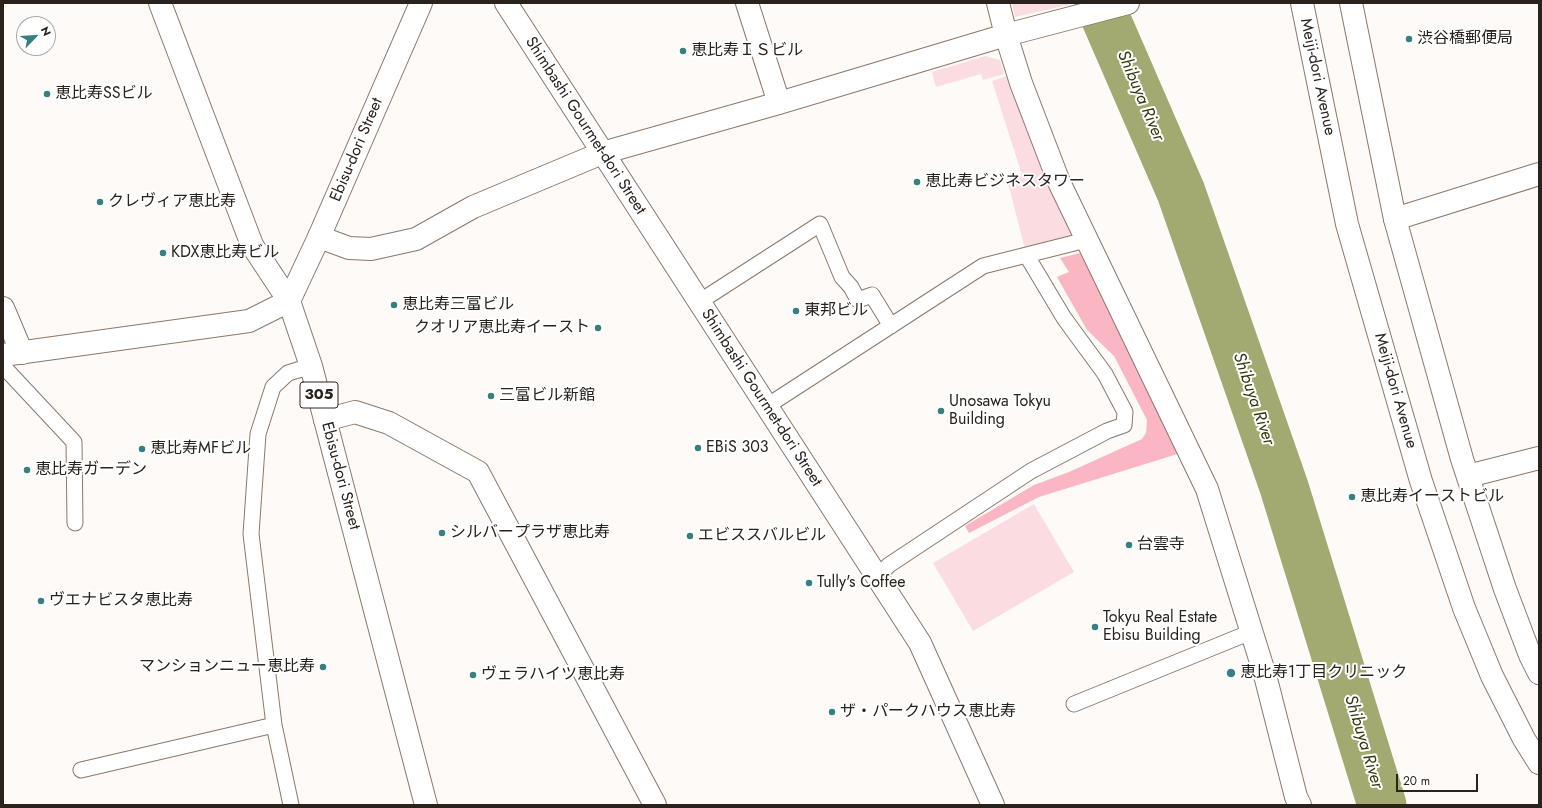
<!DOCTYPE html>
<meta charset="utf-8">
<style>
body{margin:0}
#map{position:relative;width:1542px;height:808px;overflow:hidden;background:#fefaf7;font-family:Jost,sans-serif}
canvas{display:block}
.frame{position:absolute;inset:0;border:4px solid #2a221c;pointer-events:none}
.north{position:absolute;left:16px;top:16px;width:40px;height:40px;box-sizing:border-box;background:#fff;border:1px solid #aaa7a4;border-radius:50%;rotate:65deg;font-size:11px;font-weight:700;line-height:16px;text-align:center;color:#2a221c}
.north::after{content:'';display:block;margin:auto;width:14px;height:18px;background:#378081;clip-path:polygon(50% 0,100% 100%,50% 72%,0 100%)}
.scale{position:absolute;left:1396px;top:774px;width:82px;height:18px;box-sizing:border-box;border:2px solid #2a221c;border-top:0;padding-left:5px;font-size:12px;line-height:14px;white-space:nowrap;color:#2a221c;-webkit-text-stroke:3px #fff;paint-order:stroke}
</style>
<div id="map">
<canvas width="1542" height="808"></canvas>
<div class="frame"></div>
<div class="north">N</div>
<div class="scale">20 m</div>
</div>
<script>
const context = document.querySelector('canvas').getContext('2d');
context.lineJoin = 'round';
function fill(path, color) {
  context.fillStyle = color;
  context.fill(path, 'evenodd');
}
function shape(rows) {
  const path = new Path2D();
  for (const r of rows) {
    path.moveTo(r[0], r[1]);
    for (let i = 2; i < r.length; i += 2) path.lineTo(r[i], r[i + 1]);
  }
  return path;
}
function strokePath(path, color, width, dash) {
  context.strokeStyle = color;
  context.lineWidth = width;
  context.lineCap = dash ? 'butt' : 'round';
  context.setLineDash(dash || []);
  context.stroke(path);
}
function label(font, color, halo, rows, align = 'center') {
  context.font = font + ' Jost,"Noto Sans JP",sans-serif';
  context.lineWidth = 4;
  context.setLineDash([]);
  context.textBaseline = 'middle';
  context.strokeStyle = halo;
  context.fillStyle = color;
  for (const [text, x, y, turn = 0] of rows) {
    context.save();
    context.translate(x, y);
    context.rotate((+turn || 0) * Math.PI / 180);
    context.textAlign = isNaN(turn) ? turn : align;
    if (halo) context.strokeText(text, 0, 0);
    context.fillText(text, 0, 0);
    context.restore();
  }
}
const green = shape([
 [1012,3,1068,3,1068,5,1015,17],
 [985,56,1000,60,1004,74,983,80,981,74,936,87,932,72],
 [1007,76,1047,173,1073,238,1025,249,1007,179,1022,175,992,81],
 [1034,504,1074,572,973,631,933,563]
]);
const forest = shape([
 [1080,253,1184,452,1039,497,969,533,965,526,1034,485,1069,472,1142,439,1146,433,1147,420,1114,356,1087,330,1057,277,1069,272,1060,258]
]);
const river = shape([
 [1099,3,1181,192,1284,487,1382,805]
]);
const lane = shape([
 [699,302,820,224,842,277,851,287,858,300,872,295,891,326],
 [3,366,74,442,75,523],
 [767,406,983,266,1086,240],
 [877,577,889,565,1031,471,1107,431,1124,425,1125,412,1105,374,1064,318,1027,256],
 [1074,704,1251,632],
 [81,770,274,725],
 [291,805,274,725,251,534,258,434,273,387,288,373,311,366]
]);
const street = shape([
 [506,3,920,643,993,805],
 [747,3,779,103],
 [998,3,1006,35,1021,83,1059,182,1207,489,1265,675,1296,797,1300,805],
 [1395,219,1539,174],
 [319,237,349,248,371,249,416,239,473,207,602,153,779,103,1006,35,1128,3],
 [3,308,22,353],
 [325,420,355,412,389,423,478,472,655,805],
 [1468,476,1539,458]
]);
const secondary = shape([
 [1302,3,1347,224,1421,481,1464,608,1492,676,1524,739,1539,763],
 [1351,3,1395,219,1462,459,1505,589,1530,655,1539,673],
 [3,355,249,321,289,301,252,245,160,3]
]);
const primary = shape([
 [421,3,319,237,289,301,311,366,426,805]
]);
const markers = [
 [1409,39,4,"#378081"],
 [683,51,4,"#378081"],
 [47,94,4,"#378081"],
 [917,182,4,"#378081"],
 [100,202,4,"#378081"],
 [163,253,4,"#378081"],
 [394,305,4,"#378081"],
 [796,311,4,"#378081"],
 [598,328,4,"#378081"],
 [491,396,4,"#378081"],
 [941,411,4,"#378081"],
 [698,448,4,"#378081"],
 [142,449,4,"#378081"],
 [27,470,4,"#378081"],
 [1352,497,4,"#378081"],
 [442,533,4,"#378081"],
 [690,536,4,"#378081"],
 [1129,545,4,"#378081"],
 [809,583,4,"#378081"],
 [41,601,4,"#378081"],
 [1095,627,4,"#378081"],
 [323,667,4,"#378081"],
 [1231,673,5,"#378081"],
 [473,675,4,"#378081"],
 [832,712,4,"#378081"]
];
const shields = [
 [319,395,38]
];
const shieldNames = [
 ["305",319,395]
];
const poiNames = [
 ["渋谷橋郵便局",1417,39],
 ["恵比寿ＩＳビル",691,51],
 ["恵比寿SSビル",55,94],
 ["恵比寿ビジネスタワー",925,182],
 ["クレヴィア恵比寿",108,202],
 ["KDX恵比寿ビル",171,253],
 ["恵比寿三富ビル",402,305],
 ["東邦ビル",804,311],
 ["クオリア恵比寿イースト",590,328,"right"],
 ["三富ビル新館",499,396],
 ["Unosawa Tokyu",949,402],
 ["Building",949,420],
 ["EBiS 303",706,448],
 ["恵比寿MFビル",150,449],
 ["恵比寿ガーデン",35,470],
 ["恵比寿イーストビル",1360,497],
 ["シルバープラザ恵比寿",450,533],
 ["エビススバルビル",698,536],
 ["台雲寺",1137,545],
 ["Tully's Coffee",817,583],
 ["ヴエナビスタ恵比寿",49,601],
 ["Tokyu Real Estate",1103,618],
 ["Ebisu Building",1103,636],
 ["マンションニュー恵比寿",315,667,"right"],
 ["恵比寿1丁目クリニック",1240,673],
 ["ヴェラハイツ恵比寿",481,675],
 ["ザ・パークハウス恵比寿",840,712]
];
const streetNames = [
 ["Meiji-dori Avenue",1317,77,78],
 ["Shimbashi Gourmet-dori Street",585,126,57],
 ["Ebisu-dori Street",357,150,-67],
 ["Meiji-dori Avenue",1395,391,74],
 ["Shimbashi Gourmet-dori Street",761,398,57],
 ["Ebisu-dori Street",340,476,75]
];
const waterNames = [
 ["Shibuya River",1140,96,67],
 ["Shibuya River",1253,399,71],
 ["Shibuya River",1363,742,73]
];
fill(green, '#fbdce1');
fill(forest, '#fab7c3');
strokePath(river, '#a2aa71', 49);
strokePath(lane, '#8b7869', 17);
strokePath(street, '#8b7869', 24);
strokePath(secondary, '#8b7869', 24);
strokePath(primary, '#8b7869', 24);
strokePath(lane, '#fff', 15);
strokePath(street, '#fff', 22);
strokePath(secondary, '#fff', 22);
strokePath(primary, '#fff', 22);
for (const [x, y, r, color] of markers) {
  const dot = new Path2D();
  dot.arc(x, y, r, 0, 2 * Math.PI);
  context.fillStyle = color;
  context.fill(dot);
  strokePath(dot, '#fff', 1.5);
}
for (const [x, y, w] of shields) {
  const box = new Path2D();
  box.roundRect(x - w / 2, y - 13, w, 26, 3);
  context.fillStyle = '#fff';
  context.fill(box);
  strokePath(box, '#2a221c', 1);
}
label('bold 15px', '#2a221c', null, shieldNames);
label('16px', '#2a221c', '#fff', poiNames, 'left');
label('16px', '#2a221c', '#fff', streetNames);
label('italic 17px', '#34390c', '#fff', waterNames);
</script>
